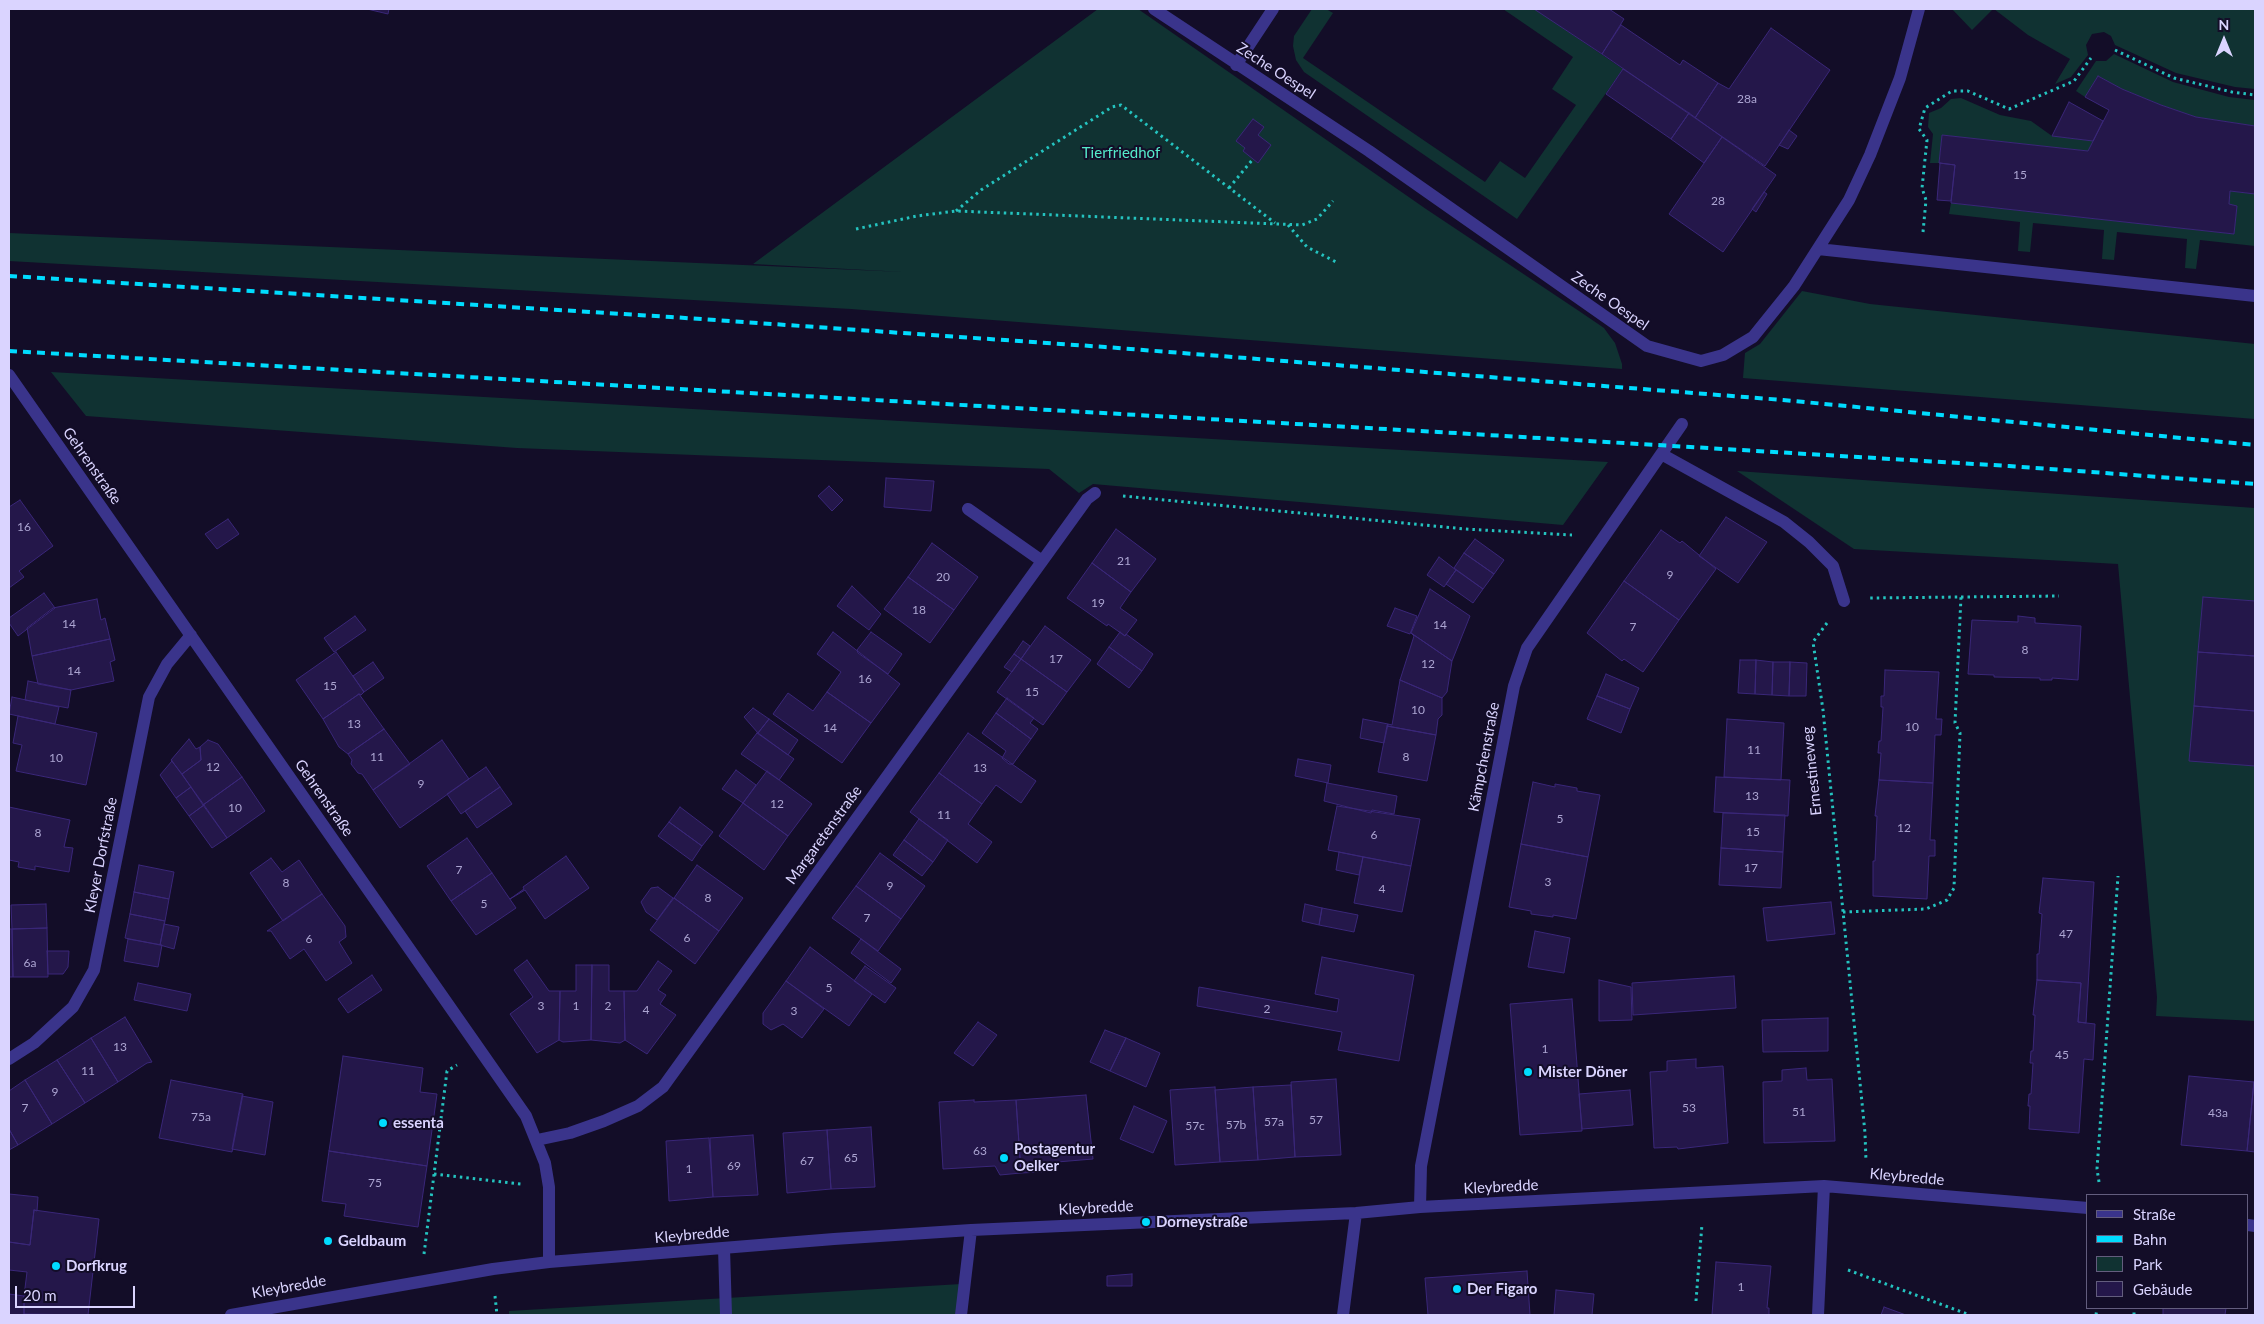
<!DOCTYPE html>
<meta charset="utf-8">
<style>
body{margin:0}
#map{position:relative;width:2264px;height:1324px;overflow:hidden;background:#130d28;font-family:Lato,sans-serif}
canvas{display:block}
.frame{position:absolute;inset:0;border:10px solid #dad4ff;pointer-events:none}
.legend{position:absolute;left:2086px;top:1194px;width:162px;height:115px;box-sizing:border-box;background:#130d28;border:1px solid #635d7e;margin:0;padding:6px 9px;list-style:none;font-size:15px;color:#dad4ff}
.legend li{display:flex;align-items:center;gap:10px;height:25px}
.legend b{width:25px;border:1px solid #635d7e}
.north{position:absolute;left:2199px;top:15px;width:50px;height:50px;-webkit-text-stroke:4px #130d28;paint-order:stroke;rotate:0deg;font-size:14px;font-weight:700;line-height:20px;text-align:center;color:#dad4ff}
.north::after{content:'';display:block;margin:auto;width:18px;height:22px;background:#dad4ff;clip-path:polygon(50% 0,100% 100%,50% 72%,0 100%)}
.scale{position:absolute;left:15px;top:1286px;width:120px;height:22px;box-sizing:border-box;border:2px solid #dad4ff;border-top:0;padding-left:6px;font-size:15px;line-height:18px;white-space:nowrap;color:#dad4ff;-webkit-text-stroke:4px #130d28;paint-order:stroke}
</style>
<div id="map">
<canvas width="2264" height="1324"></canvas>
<div class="frame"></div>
<ul class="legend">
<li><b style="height:6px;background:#3a348b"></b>Straße</li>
<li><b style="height:6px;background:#00dcff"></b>Bahn</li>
<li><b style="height:14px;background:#103232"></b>Park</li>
<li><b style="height:14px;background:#24174a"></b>Gebäude</li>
</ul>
<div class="north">N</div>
<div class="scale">20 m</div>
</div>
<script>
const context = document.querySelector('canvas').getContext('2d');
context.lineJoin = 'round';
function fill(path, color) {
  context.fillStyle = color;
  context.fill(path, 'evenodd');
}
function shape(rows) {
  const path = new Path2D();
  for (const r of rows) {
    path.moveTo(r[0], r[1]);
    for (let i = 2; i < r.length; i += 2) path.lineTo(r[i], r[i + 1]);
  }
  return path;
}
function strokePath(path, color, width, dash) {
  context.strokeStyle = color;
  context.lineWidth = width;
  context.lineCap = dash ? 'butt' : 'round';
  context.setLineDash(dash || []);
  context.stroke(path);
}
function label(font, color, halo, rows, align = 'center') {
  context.font = font + ' Lato,sans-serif';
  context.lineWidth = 4;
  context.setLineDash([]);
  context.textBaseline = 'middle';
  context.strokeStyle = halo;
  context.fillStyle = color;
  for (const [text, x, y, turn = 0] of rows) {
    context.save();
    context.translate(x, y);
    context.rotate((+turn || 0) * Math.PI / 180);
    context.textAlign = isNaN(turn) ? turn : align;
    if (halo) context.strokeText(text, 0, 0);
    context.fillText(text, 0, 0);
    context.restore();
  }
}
const green = shape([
 [1098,9,1138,9,1426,209,1579,311,1604,328,1609,335,1615,343,1622,364,1622,369,851,309,9,261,9,233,904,272,753,264],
 [1312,9,1326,9,1333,13,1303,58,1485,182,1500,161,1525,178,1576,105,1552,89,1573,57,1503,9,1535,9,1623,69,1517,219,1304,72,1296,60,1293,46,1294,36],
 [1952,9,1993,9,1972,30],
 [1994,9,2255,9,2255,89,2235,87,2176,73,2115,45,2111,36,2104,32,2092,34,2086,45,2088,55,2071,77,2055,84,2070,59,2028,35],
 [2114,54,2173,82,2229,97,2255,100,2255,126,2196,117,2161,105,2122,89,2098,76,2085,97,2076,91,2096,61,2106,61],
 [1961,98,2000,115,2031,121,2052,136,2093,141,2088,151,1942,135,1939,163,1930,163,1933,134,1928,127,1929,113,1941,108,1951,99],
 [2230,191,2255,194,2255,246,2200,240,2196,269,2185,268,2187,239,2117,232,2114,260,2102,259,2104,230,2033,223,2030,252,2018,251,2020,222,1949,214,1951,203,2234,234,2237,206,2229,204],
 [1802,291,1870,304,2255,344,2255,419,1743,378,1745,353,1760,344],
 [51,372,1178,437,1608,462,1563,525,1093,484,1079,493,1049,469,517,448,86,416],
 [1737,471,2255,508,2255,1021,2156,1016,2157,997,2118,564,1854,549],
 [961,1284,956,1315,509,1315,509,1311]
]);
const building = shape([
 [367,9,389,9,388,14,367,9],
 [1534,9,1609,9,1624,19,1602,54,1534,9],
 [1621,25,1680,65,1683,60,1718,83,1695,118,1602,54,1621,25],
 [1771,28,1830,70,1765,166,1695,118,1718,83,1729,89,1771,28],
 [1623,69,1689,113,1671,139,1606,94,1623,69],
 [2098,76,2122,89,2161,105,2196,117,2255,126,2255,194,2230,191,2229,204,2237,206,2234,234,1951,203,1955,165,1939,163,1942,135,2088,151,2109,110,2085,97,2098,76],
 [2069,102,2103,121,2093,141,2052,136,2069,102],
 [1689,113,1722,137,1704,163,1671,139,1689,113],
 [1253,119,1264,127,1258,135,1271,145,1258,163,1243,151,1245,148,1236,141,1253,119],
 [1789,130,1797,136,1788,149,1779,145,1789,130],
 [1722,137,1776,175,1723,252,1669,214,1722,137],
 [1940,163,1955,165,1951,201,1937,200,1940,163],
 [1764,192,1767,194,1756,212,1752,209,1764,192],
 [886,478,934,481,931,511,884,507,886,478],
 [829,486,843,500,832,511,818,496,829,486],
 [20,500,53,546,19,571,24,577,9,588,9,507,20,500],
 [1726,517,1767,542,1738,583,1699,556,1726,517],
 [228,519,239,534,217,549,205,534,228,519],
 [1116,529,1156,559,1131,592,1092,563,1116,529],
 [1661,530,1680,543,1682,541,1716,569,1679,620,1624,581,1661,530],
 [1475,539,1504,560,1494,574,1464,553,1475,539],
 [932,543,978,577,954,610,908,577,932,543],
 [1464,553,1494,574,1483,589,1454,568,1464,553],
 [1439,557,1456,570,1444,587,1427,575,1439,557],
 [1092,563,1131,592,1120,608,1137,620,1125,636,1108,624,1107,626,1067,598,1092,563],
 [1456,570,1483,589,1473,603,1446,584,1456,570],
 [908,577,954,610,930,643,884,609,908,577],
 [1624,581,1679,620,1643,672,1624,659,1622,661,1587,633,1624,581],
 [852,586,881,614,869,630,837,606,852,586],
 [1430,589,1470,616,1452,661,1411,633,1430,589],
 [44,593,55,608,18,636,9,623,9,618,44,593],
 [2203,597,2255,601,2255,656,2198,652,2203,597],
 [97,599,101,620,105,618,110,639,32,656,27,628,53,608,97,599],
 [1395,608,1417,616,1410,634,1387,626,1395,608],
 [355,616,366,630,334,652,324,638,355,616],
 [2018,616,2035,618,2035,623,2081,626,2078,680,2052,678,2052,680,2040,680,2040,678,1994,677,1994,675,1968,674,1972,620,2018,622,2018,616],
 [1045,626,1091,660,1067,692,1021,659,1045,626],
 [833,632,900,684,871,723,827,692,841,672,817,654,833,632],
 [871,632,902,654,888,674,858,653,857,650,871,632],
 [1120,632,1125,636,1126,634,1153,654,1142,671,1109,647,1120,632],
 [1411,633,1452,661,1447,692,1442,698,1400,680,1414,636,1411,633],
 [110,639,115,660,110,662,114,681,71,690,38,684,32,656,110,639],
 [1023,641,1030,646,1021,659,1014,654,1023,641],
 [1109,647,1142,671,1129,688,1097,664,1109,647],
 [336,652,364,692,361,695,359,694,323,719,296,680,336,652],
 [2198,652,2255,656,2255,711,2194,706,2198,652],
 [1014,654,1021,659,1012,672,1004,667,1014,654],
 [1021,659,1067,692,1043,725,997,692,1021,659],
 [1740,660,1756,660,1755,694,1738,693,1740,660],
 [1756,660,1773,662,1772,695,1755,694,1756,660],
 [373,662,384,678,364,692,353,676,373,662],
 [1773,662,1790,662,1789,696,1772,695,1773,662],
 [1790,662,1807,663,1806,696,1789,696,1790,662],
 [1885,670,1939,672,1936,719,1942,719,1941,735,1935,735,1933,783,1879,780,1881,753,1878,753,1879,741,1881,741,1883,707,1881,707,1881,696,1884,696,1885,670],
 [1606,674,1639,688,1630,709,1597,696,1606,674],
 [1400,680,1442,698,1442,715,1438,719,1436,735,1387,726,1388,724,1392,725,1400,680],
 [28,681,71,690,68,708,25,700,28,681],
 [827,692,871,723,842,763,773,714,788,693,813,711,827,692],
 [359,694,384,729,348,754,339,747,323,719,359,694],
 [1597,696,1630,709,1621,733,1587,719,1597,696],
 [12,697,59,707,55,724,9,714,12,697],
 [1007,698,1034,718,1030,723,1038,729,1031,739,996,713,1007,698],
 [2194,706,2255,711,2255,766,2189,761,2194,706],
 [753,708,769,719,758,733,744,717,753,708],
 [996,713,1031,739,1013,764,1009,764,1002,758,1006,751,982,733,996,713],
 [18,716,97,733,86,785,16,771,22,745,13,743,18,716],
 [769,719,798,740,788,755,758,733,769,719],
 [1363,719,1388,724,1384,743,1360,738,1363,719],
 [1727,719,1784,723,1781,780,1724,777,1727,719],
 [1387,726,1436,735,1427,781,1378,772,1387,726],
 [384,729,410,764,373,790,362,774,358,773,351,764,352,760,348,754,384,729],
 [757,733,794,759,779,780,741,754,757,733],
 [968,733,1036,781,1021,803,996,785,982,804,939,773,968,733],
 [189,739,196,749,200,747,201,760,182,774,171,760,189,739],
 [208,740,218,744,242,777,203,805,182,774,201,760,200,747,208,740],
 [442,740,469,779,400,828,373,790,442,740],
 [1298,759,1331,765,1328,783,1295,776,1298,759],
 [172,761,191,787,176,798,160,775,172,761],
 [486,767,500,787,461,814,447,794,486,767],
 [736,770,756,785,743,803,722,789,736,770],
 [767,771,812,804,788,836,743,803,767,771],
 [939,773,982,804,968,824,992,842,977,863,910,812,939,773],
 [242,777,265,811,227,838,203,805,242,777],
 [1716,777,1790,780,1788,816,1714,812,1716,777],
 [1879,780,1933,783,1930,840,1935,840,1935,856,1929,856,1927,899,1873,896,1873,861,1875,861,1877,816,1875,816,1879,780],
 [1533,782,1555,787,1555,784,1577,788,1577,791,1600,795,1588,857,1521,844,1533,782],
 [1327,783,1397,796,1394,814,1372,810,1371,813,1324,801,1327,783],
 [191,787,204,805,189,816,176,798,191,787],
 [500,787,512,804,477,828,465,811,500,787],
 [743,803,788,836,764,870,719,836,743,803],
 [204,805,227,838,212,848,189,816,204,805],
 [1337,806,1420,819,1411,866,1328,850,1337,806],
 [9,807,70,820,64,847,73,848,69,872,35,866,35,870,18,867,19,862,9,860,9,807],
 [680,807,713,832,702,846,669,822,680,807],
 [1723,813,1785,815,1783,852,1721,848,1723,813],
 [919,819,948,840,933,862,904,840,919,819],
 [669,822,702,846,692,861,658,836,669,822],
 [467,838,492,873,451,901,427,866,467,838],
 [904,840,933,862,922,876,893,855,904,840],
 [1521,844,1588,857,1576,919,1553,915,1553,917,1531,914,1531,911,1509,907,1521,844],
 [1721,848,1783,852,1781,888,1719,885,1721,848],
 [1339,852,1363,857,1359,875,1336,870,1339,852],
 [880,853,925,886,901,919,856,886,880,853],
 [566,856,589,888,545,919,525,890,510,899,524,889,523,887,566,856],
 [1363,857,1411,866,1402,912,1354,903,1363,857],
 [271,858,282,872,299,860,322,894,283,921,250,873,271,858],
 [139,865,174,872,169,899,134,892,139,865],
 [697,865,743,898,719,931,674,898,697,865],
 [492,873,516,908,476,935,451,901,492,873],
 [2043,878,2094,882,2086,1023,2078,1022,2081,983,2037,980,2037,954,2039,954,2042,914,2039,913,2043,878],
 [856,886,901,919,878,951,832,918,856,886],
 [658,887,673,898,657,920,646,912,641,902,651,888,658,887],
 [134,892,169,899,165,921,130,914,134,892],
 [322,894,345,926,346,937,339,942,352,963,326,981,304,949,290,959,271,931,267,931,322,894],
 [674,898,719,931,695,964,650,930,674,898],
 [1831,902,1835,934,1767,941,1763,908,1831,902],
 [46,904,47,928,12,929,11,905,46,904],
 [1305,904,1322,908,1319,925,1302,921,1305,904],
 [1322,908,1358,915,1354,932,1319,925,1322,908],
 [130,914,165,921,160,945,125,938,130,914],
 [164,924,179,927,174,949,160,945,164,924],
 [47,928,48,977,13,977,12,929,47,928],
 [9,929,12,929,13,977,9,977,9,929],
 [1535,931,1570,938,1564,973,1528,967,1535,931],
 [128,939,162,945,158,967,124,961,128,939],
 [861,939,901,969,891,983,851,953,861,939],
 [810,947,872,994,849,1026,786,981,810,947],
 [47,951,69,951,68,967,63,974,48,974,47,951],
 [1322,957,1414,975,1399,1061,1338,1050,1342,1032,1197,1006,1199,987,1337,1012,1339,999,1315,994,1322,957],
 [527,960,549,991,560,991,559,1040,537,1053,510,1014,533,997,514,970,527,960],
 [658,961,672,971,658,990,666,995,660,1004,676,1015,647,1054,625,1040,624,991,637,991,658,961],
 [576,965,592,965,591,1040,563,1042,559,1040,560,991,576,991,576,965],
 [592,965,609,965,609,991,624,991,625,1040,620,1043,591,1040,592,965],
 [865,966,896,988,885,1003,854,981,865,966],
 [372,975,382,990,348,1013,338,999,372,975],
 [1734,976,1736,1008,1633,1015,1632,983,1734,976],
 [1599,980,1631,987,1632,1020,1599,1021,1599,980],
 [2037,980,2081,983,2078,1022,2095,1024,2093,1060,2084,1059,2079,1133,2029,1129,2030,1106,2028,1106,2029,1094,2031,1094,2033,1063,2030,1063,2031,1051,2033,1051,2035,1015,2033,1015,2037,980],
 [786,981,824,1009,802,1038,783,1024,771,1030,763,1024,763,1013,786,981],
 [138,983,191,994,187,1011,134,1000,138,983],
 [1572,999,1582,1131,1520,1135,1510,1004,1572,999],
 [125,1017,152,1062,147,1063,118,1082,91,1038,125,1017],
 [1828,1018,1828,1051,1763,1052,1762,1020,1828,1018],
 [978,1022,997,1035,973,1066,954,1053,978,1022],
 [1105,1030,1126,1038,1110,1071,1090,1062,1105,1030],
 [91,1038,118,1082,85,1103,57,1060,91,1038],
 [1126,1038,1160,1053,1146,1087,1110,1071,1126,1038],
 [343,1056,423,1068,420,1092,437,1094,427,1166,329,1151,343,1056],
 [1696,1059,1696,1068,1723,1066,1728,1143,1678,1149,1677,1147,1654,1148,1650,1072,1667,1071,1667,1061,1696,1059],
 [57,1060,85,1103,52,1124,25,1080,57,1060],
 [1806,1068,1807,1080,1832,1079,1835,1141,1764,1143,1763,1082,1782,1081,1782,1070,1806,1068],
 [2189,1076,2254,1082,2247,1151,2181,1145,2189,1076],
 [1336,1079,1341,1155,1295,1157,1291,1082,1336,1079],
 [25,1080,52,1124,18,1145,9,1129,9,1091,25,1080],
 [171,1080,243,1094,232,1152,159,1138,171,1080],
 [2254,1082,2255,1082,2255,1152,2247,1151,2254,1082],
 [1291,1085,1295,1157,1258,1160,1253,1087,1291,1085],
 [1215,1087,1220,1162,1175,1165,1170,1090,1215,1087],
 [1253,1087,1258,1160,1220,1162,1215,1090,1253,1087],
 [1630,1090,1633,1125,1582,1129,1579,1094,1630,1090],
 [1086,1095,1093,1159,1045,1163,1042,1172,1021,1173,1016,1100,1086,1095],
 [242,1096,273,1102,265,1155,232,1149,242,1096],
 [974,1100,974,1102,1016,1100,1021,1173,1000,1175,995,1166,943,1169,939,1102,974,1100],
 [1134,1106,1167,1121,1153,1153,1120,1139,1134,1106],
 [871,1127,875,1187,831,1189,827,1130,871,1127],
 [9,1129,18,1145,9,1150,9,1129],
 [827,1130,831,1189,787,1193,783,1133,827,1130],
 [753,1135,758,1195,713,1197,710,1138,753,1135],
 [709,1138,713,1197,669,1201,666,1141,709,1138],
 [329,1151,427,1166,418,1227,344,1216,346,1204,322,1201,329,1151],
 [9,1194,38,1197,37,1211,34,1210,30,1245,9,1242,9,1194],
 [34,1210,99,1219,88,1315,24,1314,24,1296,27,1272,9,1270,9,1242,30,1245,34,1210],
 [1716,1262,1771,1266,1767,1308,1769,1308,1769,1315,1712,1315,1716,1262],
 [1527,1271,1530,1315,1428,1315,1425,1278,1527,1271],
 [1132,1274,1132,1286,1107,1286,1107,1276,1132,1274],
 [1556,1290,1594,1294,1592,1315,1554,1315,1556,1290],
 [9,1294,24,1296,24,1315,9,1315,9,1294],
 [1884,1307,1906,1315,1881,1315,1884,1307],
 [2163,1308,2226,1308,2225,1315,2163,1315,2163,1308]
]);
const path = shape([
 [2115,50,2174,78,2232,92,2255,95],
 [1229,188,1253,159],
 [956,211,981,190,1112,107,1121,105,1275,223],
 [1288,225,1307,247,1336,262],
 [856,229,917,216,956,211,1302,225,1317,219,1333,201],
 [1923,232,1926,200,1922,188,1927,140,1919,129,1925,108,1952,91,1968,91,2009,109,2074,81,2091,58],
 [1123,496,1465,529,1572,535],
 [1961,597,2059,596],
 [1827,623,1813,642,1823,710,1865,1133,1866,1161],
 [1843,912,1926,909,1947,900,1954,888,1960,733,1955,723,1961,597,1870,598],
 [434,1174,521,1184],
 [2099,1182,2097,1169,2118,876],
 [424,1254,447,1071,457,1065],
 [1848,1270,1970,1315],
 [495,1296,497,1315],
 [1696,1301,1702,1224],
 [2096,1315,2097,1308],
 [2134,1315,2134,1308]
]);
const minor = shape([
 [1154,9,1369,151,1647,346,1701,361,1723,355,1753,337,1794,286,1849,200,1870,155,1900,78,1919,9],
 [1236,65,1273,9],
 [1818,249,2255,296],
 [9,375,526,1116,545,1163,549,1187,549,1262],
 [1663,455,1784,522,1809,542,1833,566,1844,601],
 [968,509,1042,561],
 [9,1059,34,1043,73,1007,94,970,149,697,167,664,191,635],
 [537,1140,570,1133,604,1121,638,1106,663,1087,1087,499,1095,493],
 [1420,1207,1421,1166,1514,686,1527,648,1682,424],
 [2248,1225,2255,1226],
 [724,1248,726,1315],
 [231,1315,493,1269,549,1262,834,1239,971,1230,1356,1213,1420,1207,1824,1186,2088,1208],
 [961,1315,971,1230],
 [1343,1315,1356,1213],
 [1818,1315,1824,1186]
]);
const rail = shape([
 [9,276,671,317,1105,347,1783,400,2255,445],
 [9,351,1438,432,2009,466,2255,484]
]);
const markers = [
 [1528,1072,5,"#00dcff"],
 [383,1123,5,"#00dcff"],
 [1004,1158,5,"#00dcff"],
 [1146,1222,5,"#00dcff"],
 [328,1241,5,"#00dcff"],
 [56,1266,5,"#00dcff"],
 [1457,1289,5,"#00dcff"]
];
const numberNames = [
 ["28a",1747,99],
 ["15",2020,175],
 ["28",1718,201],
 ["16",24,527],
 ["21",1124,561],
 ["9",1670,575],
 ["20",943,577],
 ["19",1098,603],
 ["18",919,610],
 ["14",69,624],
 ["14",1440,625],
 ["7",1633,627],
 ["8",2025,650],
 ["17",1056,659],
 ["12",1428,664],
 ["14",74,671],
 ["16",865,679],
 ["15",330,686],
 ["15",1032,692],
 ["10",1418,710],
 ["13",354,724],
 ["10",1912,727],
 ["14",830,728],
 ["11",1754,750],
 ["11",377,757],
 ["8",1406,757],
 ["10",56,758],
 ["12",213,767],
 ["13",980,768],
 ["9",421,784],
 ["13",1752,796],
 ["12",777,804],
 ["10",235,808],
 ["11",944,815],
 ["5",1560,819],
 ["12",1904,828],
 ["15",1753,832],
 ["8",38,833],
 ["6",1374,835],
 ["17",1751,868],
 ["7",459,870],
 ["3",1548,882],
 ["8",286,883],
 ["9",890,886],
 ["4",1382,889],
 ["8",708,898],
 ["5",484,904],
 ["7",867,918],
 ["47",2066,934],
 ["6",687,938],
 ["6",309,939],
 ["6a",30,963],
 ["5",829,988],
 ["3",541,1006],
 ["1",576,1006],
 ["2",608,1006],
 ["2",1267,1009],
 ["4",646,1010],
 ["3",794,1011],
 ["13",120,1047],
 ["1",1545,1049],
 ["45",2062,1055],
 ["11",88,1071],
 ["9",55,1092],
 ["7",25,1108],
 ["53",1689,1108],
 ["51",1799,1112],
 ["43a",2218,1113],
 ["75a",201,1117],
 ["57",1316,1120],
 ["57a",1274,1122],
 ["57b",1236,1125],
 ["57c",1195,1126],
 ["63",980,1151],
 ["65",851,1158],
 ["67",807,1161],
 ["69",734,1166],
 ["1",689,1169],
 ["75",375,1183],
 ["1",1741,1287]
];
const streetNames = [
 ["Zeche Oespel",1276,71,33],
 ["Zeche Oespel",1610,301,35],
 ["Gehrenstraße",92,466,55],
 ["Kämpchenstraße",1484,757,-79],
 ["Ernestineweg",1812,771,-96],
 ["Gehrenstraße",324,798,55],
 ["Margaretenstraße",824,835,-54],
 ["Kleyer Dorfstraße",101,855,-79],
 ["Kleybredde",1907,1177,5],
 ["Kleybredde",1501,1187,-3],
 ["Kleybredde",1096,1208,-3],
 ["Kleybredde",692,1235,-5],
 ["Kleybredde",289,1287,-10]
];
const parkNames = [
 ["Tierfriedhof",1121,153]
];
const poiNames = [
 ["Mister Döner",1538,1072],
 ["essenta",393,1123],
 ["Postagentur",1014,1149],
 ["Oelker",1014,1166],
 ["Dorneystraße",1156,1222],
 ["Geldbaum",338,1241],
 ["Dorfkrug",66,1266],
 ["Der Figaro",1467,1289]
];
fill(green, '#103232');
fill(building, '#24174a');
strokePath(building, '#3a2779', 1);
strokePath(path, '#24c3bf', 3, [2.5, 4]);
strokePath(minor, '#3a348b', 12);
strokePath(rail, '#00dcff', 4, [8, 6]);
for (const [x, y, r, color] of markers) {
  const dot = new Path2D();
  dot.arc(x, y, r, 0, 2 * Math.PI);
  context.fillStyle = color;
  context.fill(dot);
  strokePath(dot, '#130d28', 2);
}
label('12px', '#aca5d2', null, numberNames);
label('15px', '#dad4ff', '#130d28', streetNames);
label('15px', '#55eaca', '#130d28', parkNames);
label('bold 15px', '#dad4ff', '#130d28', poiNames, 'left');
</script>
